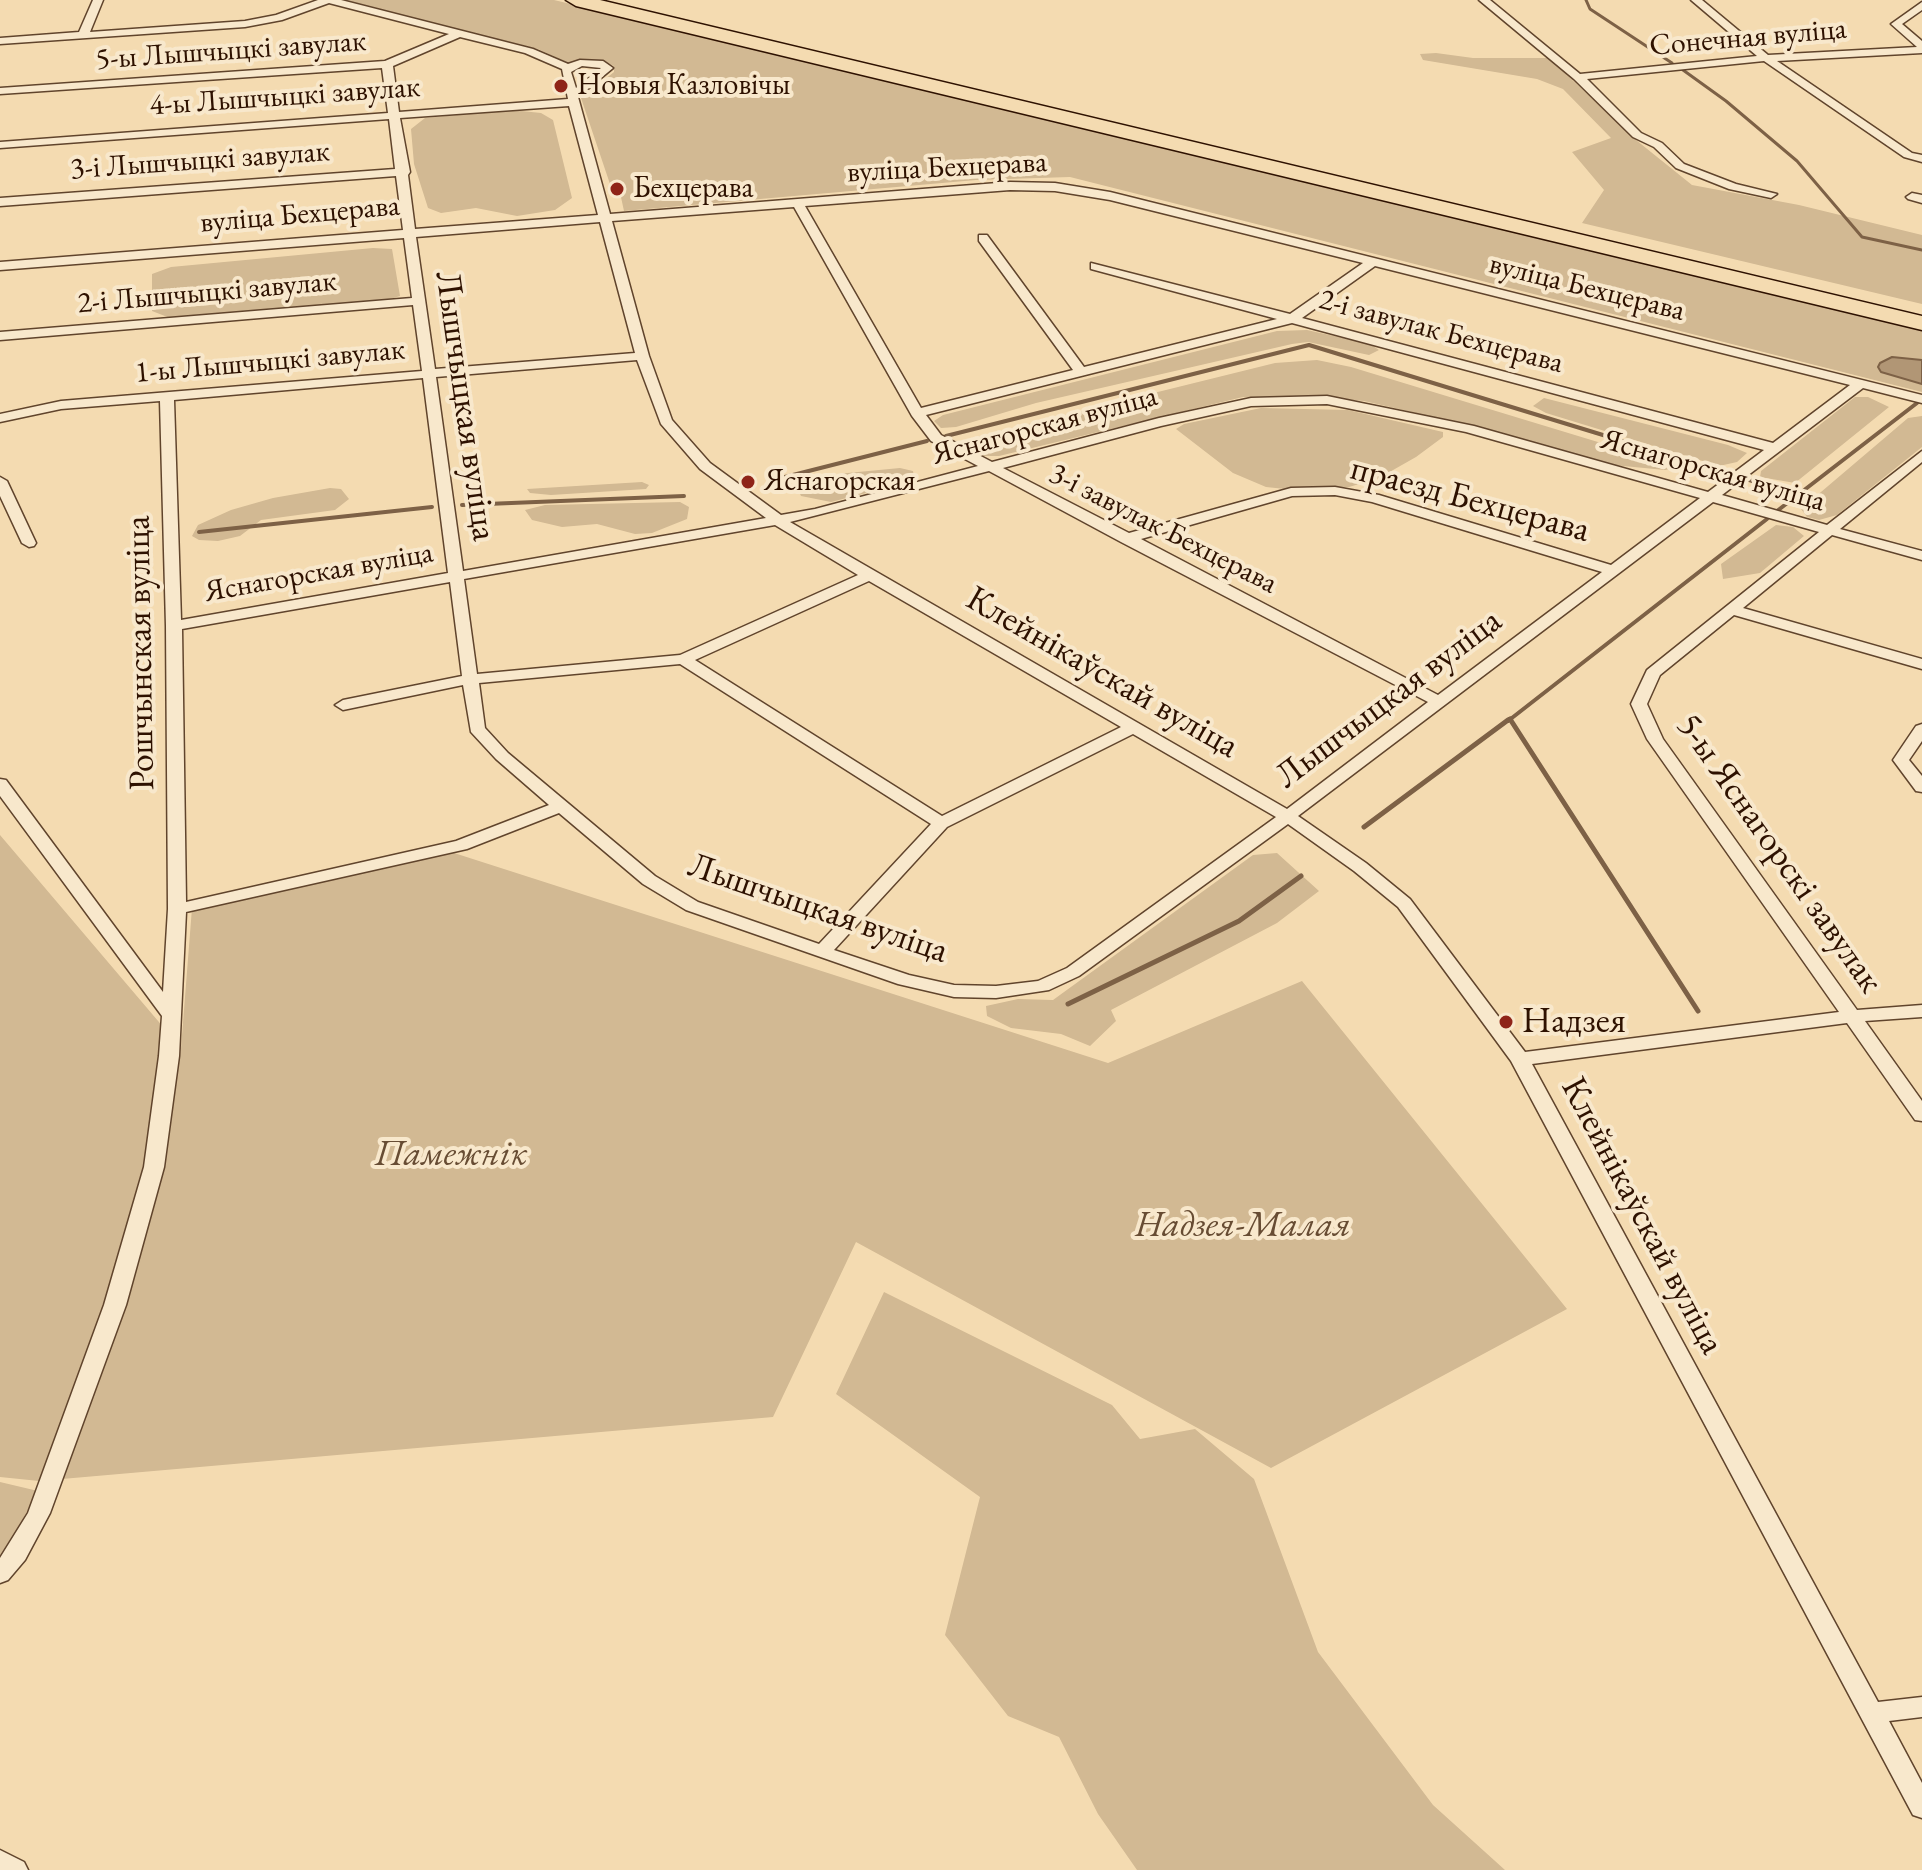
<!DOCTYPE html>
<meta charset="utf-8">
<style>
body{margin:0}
canvas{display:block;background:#f4dbb1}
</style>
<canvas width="1922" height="1870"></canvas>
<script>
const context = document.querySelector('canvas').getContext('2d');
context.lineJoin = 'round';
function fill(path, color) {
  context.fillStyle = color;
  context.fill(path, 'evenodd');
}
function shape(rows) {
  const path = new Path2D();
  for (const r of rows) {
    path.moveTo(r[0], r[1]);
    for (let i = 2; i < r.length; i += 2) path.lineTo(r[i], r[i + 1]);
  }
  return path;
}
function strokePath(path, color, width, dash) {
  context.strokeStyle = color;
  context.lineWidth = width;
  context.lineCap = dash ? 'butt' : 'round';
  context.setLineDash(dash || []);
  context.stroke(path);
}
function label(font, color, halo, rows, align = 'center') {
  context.font = font + ' "EB Garamond",serif';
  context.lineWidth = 8;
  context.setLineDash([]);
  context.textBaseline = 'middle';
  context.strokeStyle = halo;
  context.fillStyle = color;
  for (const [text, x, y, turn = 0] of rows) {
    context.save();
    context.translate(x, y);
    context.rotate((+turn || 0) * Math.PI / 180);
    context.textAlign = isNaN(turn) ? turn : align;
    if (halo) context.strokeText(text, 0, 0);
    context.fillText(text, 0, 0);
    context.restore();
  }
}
const green = shape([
 [339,0,554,0,1922,329,1922,392,1070,177,976,180,624,211,619,188,610,184,581,98,614,72,614,66,601,60,568,63,538,49],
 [1436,53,1473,58,1549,58,1636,140,1692,185,1799,205,1922,235,1922,304,1582,223,1604,190,1572,152,1611,138,1563,89,1537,79,1423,60,1420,54],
 [512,110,541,113,553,120,572,198,555,210,517,216,476,208,441,213,428,208,414,164,411,129,425,118],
 [373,248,392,249,400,296,387,300,170,318,152,311,152,274,171,267],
 [1307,330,1370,344,1379,350,1369,355,1308,342,1292,344,1036,403,956,427,941,428,934,421,943,415,1277,331],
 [1317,360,1351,367,1644,456,1675,468,1665,470,1613,465,1460,423,1364,401,1311,397,1243,397,999,456,980,456,966,446,980,436,1275,363],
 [1855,397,1868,397,1889,407,1795,483,1760,477,1761,471],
 [1544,398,1728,445,1747,453,1737,462,1719,466,1546,413,1533,406],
 [1261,408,1348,410,1443,432,1443,437,1416,457,1379,478,1349,487,1285,489,1266,487,1233,473,1176,429,1184,424],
 [1922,416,1922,447,1837,515,1819,520,1807,517,1801,509,1908,418],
 [900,468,913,471,914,477,909,482,831,502,801,496,797,487,837,474],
 [642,482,649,485,646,489,551,495,530,493,527,489],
 [330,488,341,489,349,499,335,510,261,520,240,536,218,541,199,540,192,536,198,525,231,510,273,498],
 [680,502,689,507,687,519,652,533,635,534,597,524,562,527,532,520,525,510,545,505],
 [1776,525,1793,527,1804,536,1760,573,1723,579,1721,564],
 [0,835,181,1048,192,908,451,852,1108,1063,1302,981,1567,1309,1271,1468,856,1242,773,1417,39,1481,0,1477],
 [1277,853,1319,891,1277,923,1111,1010,1116,1021,1090,1046,1061,1034,1011,1028,987,1016,986,1006,1018,999,1053,1000,1253,855],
 [884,1292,1112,1405,1140,1439,1195,1429,1254,1479,1318,1652,1433,1805,1505,1870,1137,1870,1098,1814,1059,1737,1008,1716,945,1635,980,1497,836,1394],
 [0,1482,38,1491,0,1561]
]);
const water = shape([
 [1892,357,1922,360,1922,384,1881,372,1878,367,1880,363,1892,357]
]);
const streamFar2 = shape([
 [1586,0,1590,9,1672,63],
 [1683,70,1726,101,1797,161,1862,237,1922,250]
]);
const streamFar1 = shape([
 [946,436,1309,345,1727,473],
 [781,478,927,441],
 [1746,479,1797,495],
 [462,505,684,496],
 [1777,511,1917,403],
 [199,532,432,507],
 [1508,721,1767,519]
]);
const stream = shape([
 [1510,719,1698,1011],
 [1364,827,1508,720],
 [1068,1004,1239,921,1301,876]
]);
const street = shape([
 [93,0,103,0,90,32,245,21,276,15,318,0,341,0,533,49,568,64,580,60,603,61,613,68,578,97,610,214,1010,182,1055,183,1110,192,1922,395,1922,403,1863,388,1722,495,1827,525,1922,451,1922,462,1840,529,1922,551,1922,560,1832,535,1743,608,1922,659,1922,669,1734,615,1660,675,1647,704,1663,739,1857,1010,1922,1005,1922,1017,1865,1021,1922,1101,1922,1121,1915,1120,1847,1023,1532,1064,1878,1702,1922,1697,1922,1717,1889,1721,1922,1783,1922,1818,1913,1815,1511,1061,1398,907,1354,871,1288,824,1079,976,1049,990,996,998,954,997,898,984,686,910,643,884,559,813,467,849,186,912,179,1056,164,1167,126,1305,50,1513,25,1560,8,1580,0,1583,0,1558,28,1513,104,1305,144,1167,159,1056,162,1016,0,796,0,779,6,780,163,992,168,909,166,626,160,401,61,409,0,422,0,414,61,401,422,371,413,305,0,340,0,332,412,298,404,238,0,270,0,262,403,230,396,176,0,206,0,198,395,169,389,119,0,148,0,142,388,113,382,68,0,94,0,88,385,61,449,34,329,3,282,20,245,27,0,44,0,38,79,32,93,0],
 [460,37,525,53,562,69,568,99,399,112,393,66,460,37],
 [582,66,601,68,576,88,571,72,582,66],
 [569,106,598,215,415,229,408,175,410,172,400,118,569,106],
 [1010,190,1055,191,1110,200,1363,263,1290,314,1091,263,1091,269,1277,319,1084,367,987,235,979,235,979,241,1073,370,921,408,805,206,1010,190],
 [794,207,912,416,931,441,978,466,815,509,781,515,710,463,672,420,649,356,612,221,794,207],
 [600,222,635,353,435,369,416,237,600,222],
 [1375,266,1850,385,1773,443,1302,318,1375,266],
 [1292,323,1764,450,1708,492,1474,426,1327,396,1251,398,1159,418,992,462,941,435,926,415,1292,323],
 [637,360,661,424,700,469,766,518,463,571,436,377,637,360],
 [423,378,448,573,181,620,174,400,423,378],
 [1327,404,1466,432,1700,498,1611,565,1379,495,1335,487,1291,488,1129,533,1003,468,1161,426,1251,406,1327,404],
 [989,471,1121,542,1428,702,1287,809,790,522,989,471],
 [1335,495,1372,502,1602,572,1438,695,1141,539,1292,496,1335,495],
 [1713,502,1819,532,1647,670,1631,704,1647,739,1839,1012,1525,1052,1410,899,1366,863,1298,816,1713,502],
 [775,525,858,575,680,655,477,674,464,579,775,525],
 [869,581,1121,727,942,816,695,660,869,581],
 [450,582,462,676,343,700,335,705,343,710,463,685,471,732,496,759,549,805,456,841,186,902,182,629,450,582],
 [680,664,931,824,819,944,698,902,655,876,508,753,485,728,479,683,680,664],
 [1133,734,1276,817,1067,968,1038,981,996,986,954,985,909,975,834,950,947,827,1133,734],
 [1479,0,1490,0,1580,74,1757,56,1691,0,1702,0,1768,55,1917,47,1891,24,1922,2,1922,10,1902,24,1922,41,1922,53,1777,61,1912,153,1922,155,1922,162,1904,157,1764,61,1587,79,1641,133,1662,143,1684,164,1736,184,1777,194,1771,198,1729,189,1676,168,1654,147,1633,137,1574,79,1479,0],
 [1912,193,1922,195,1922,203,1908,199,1906,197,1912,193],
 [0,477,7,481,36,543,34,546,29,547,22,543,0,496,0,477],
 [1922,724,1922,741,1909,760,1922,776,1922,792,1916,791,1893,760,1916,726,1922,724],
 [0,1850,24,1862,28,1870,0,1870,0,1850]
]);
const highway = shape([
 [566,0,600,0,1922,316,1922,330,576,6,566,0]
]);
const markers = [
 [561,86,8,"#8f2418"],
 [617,189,8,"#8f2418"],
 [748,482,8,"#8f2418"],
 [1506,1022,8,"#8f2418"]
];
const farStreetnames = [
 ["Сонечная вуліца",1748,38,-5],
 ["5-ы Лышчыцкі завулак",231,51,-4],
 ["4-ы Лышчыцкі завулак",285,97,-4],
 ["3-і Лышчыцкі завулак",200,161,-4],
 ["вуліца Бехцерава",947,168,-3],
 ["вуліца Бехцерава",300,215,-5],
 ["вуліца Бехцерава",1587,288,14],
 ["2-і Лышчыцкі завулак",207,293,-5],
 ["2-і завулак Бехцерава",1441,332,15],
 ["1-ы Лышчыцкі завулак",270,362,-5],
 ["Яснагорская вуліца",1045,426,-15],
 ["Яснагорская вуліца",1713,471,16],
 ["3-і завулак Бехцерава",1163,529,27],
 ["Яснагорская вуліца",319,573,-10]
];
const farPoinames = [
 ["Новыя Казловічы",577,86],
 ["Бехцерава",633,189],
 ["Яснагорская",764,482]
];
const streetNames = [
 ["Лышчыцкая вуліца",465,406,82],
 ["праезд Бехцерава",1470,500,15],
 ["Рошчынская вуліца",141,653,-91],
 ["Клейнікаўскай вуліца",1102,673,30],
 ["Лышчыцкая вуліца",1389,699,-37],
 ["5-ы Яснагорскі завулак",1779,854,55],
 ["Лышчыцкая вуліца",818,909,19],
 ["Клейнікаўскай вуліца",1642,1216,62]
];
const poiNames = [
 ["Надзея",1522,1022]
];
const parkNames = [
 ["Памежнік",451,1155],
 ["Надзея-Малая",1243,1226]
];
fill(green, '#d2b993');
fill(water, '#b19675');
strokePath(water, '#7d6146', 2);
strokePath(streamFar2, '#7d6146', 3);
strokePath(streamFar1, '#7d6146', 4);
strokePath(stream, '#7d6146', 5);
strokePath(street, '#60442c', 3);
strokePath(highway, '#2e1100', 3);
fill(street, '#f8e8cc');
fill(highway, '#f4dbb1');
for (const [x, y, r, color] of markers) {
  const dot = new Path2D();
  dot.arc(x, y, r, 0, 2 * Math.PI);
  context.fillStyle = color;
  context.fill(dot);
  strokePath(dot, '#f8e8cc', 3);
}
label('30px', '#2e1100', '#f8e8cc', farStreetnames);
label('30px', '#2e1100', '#f8e8cc', farPoinames, 'left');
label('36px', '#2e1100', '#f8e8cc', streetNames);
label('36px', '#2e1100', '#f8e8cc', poiNames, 'left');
label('italic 36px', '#674c33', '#f8e8cc', parkNames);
</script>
